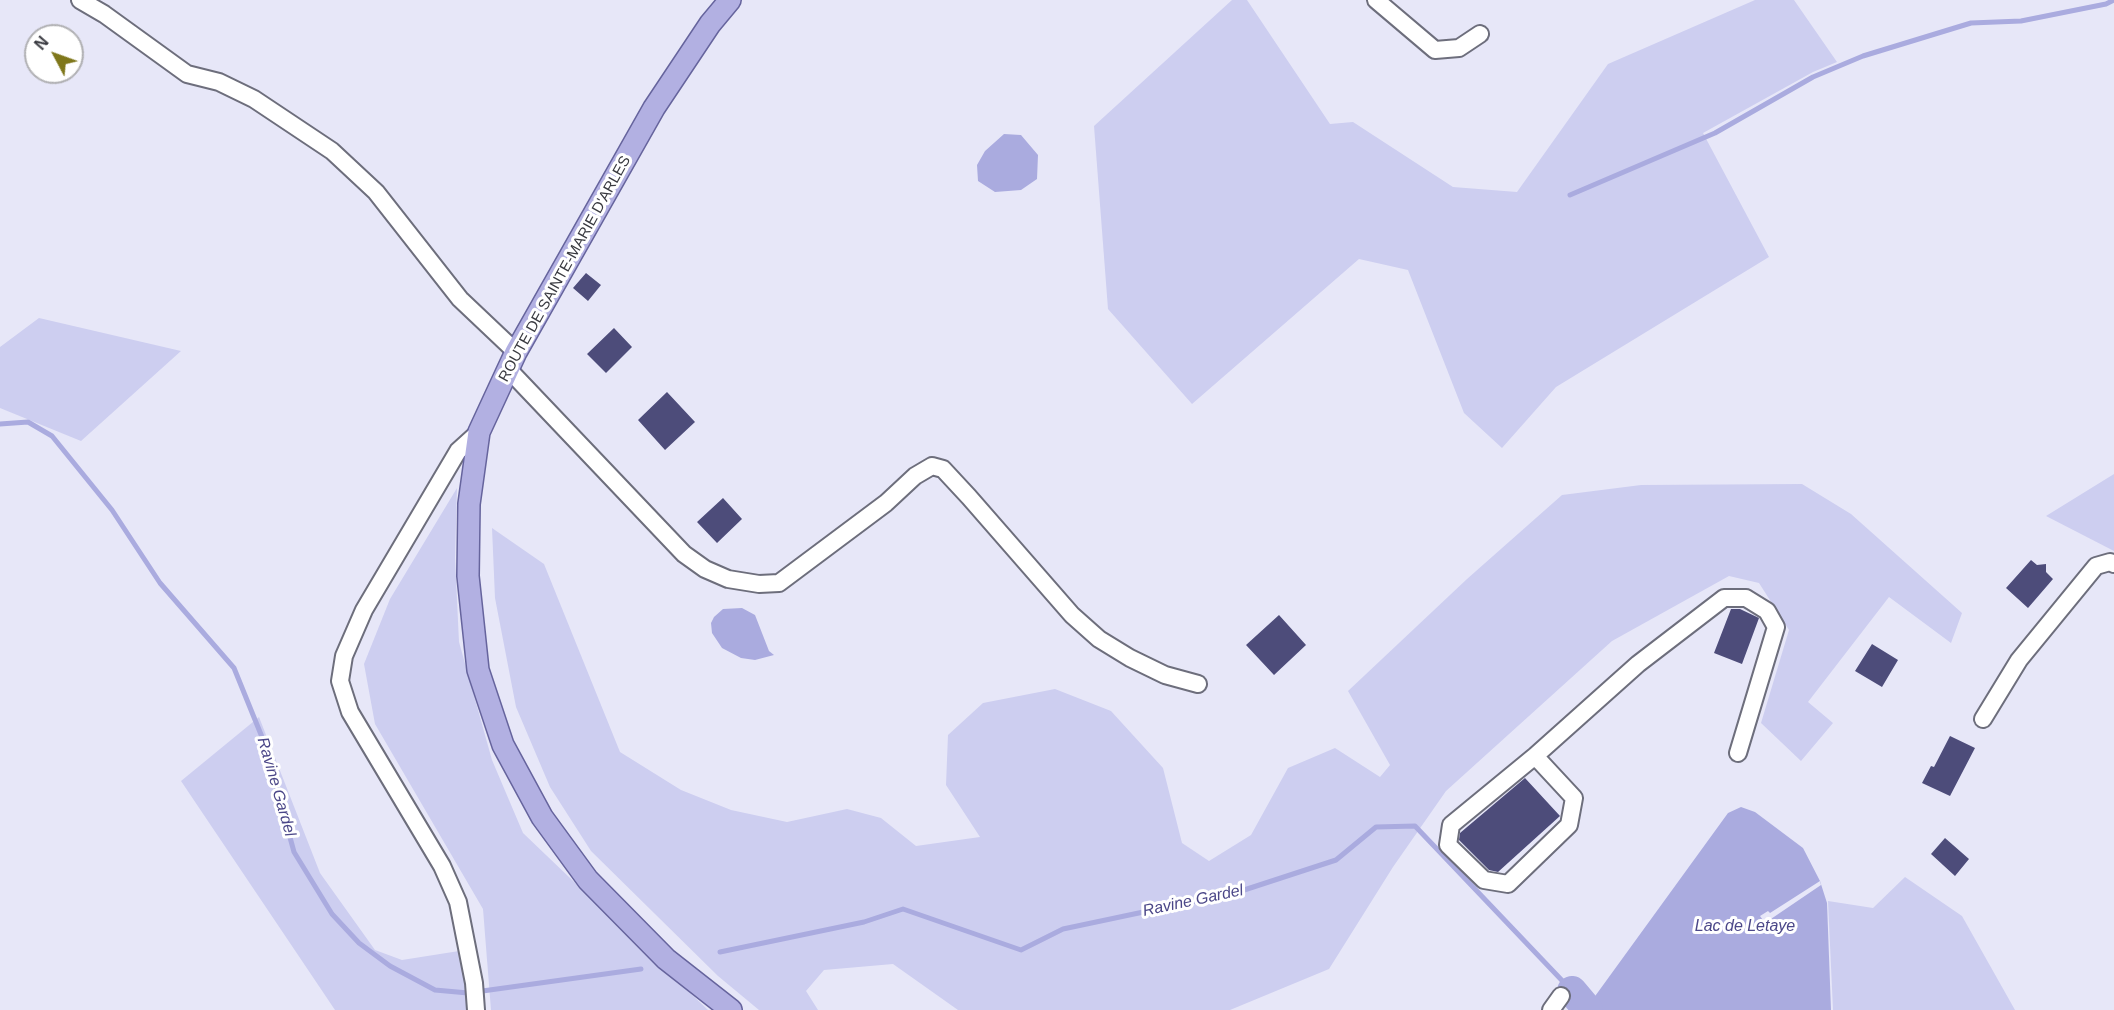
<!DOCTYPE html>
<style>
body{margin:0}
#map{position:relative;width:2114px;height:1010px;overflow:hidden;background:#e7e7f8;font-family:Arial,sans-serif}
canvas{display:block}
.north{position:absolute;left:24px;top:24px;width:60px;height:60px;box-sizing:border-box;background:#fff;border:2px solid #b0b0b3;border-radius:50%;rotate:311deg;font-size:16px;font-weight:700;line-height:24px;text-align:center;color:#393a40}
.north::after{content:'';display:block;margin:auto;width:21px;height:27px;background:#7f771b;clip-path:polygon(50% 0,100% 100%,50% 72%,0 100%)}
</style>
<div id="map">
<canvas width="2114" height="1010"></canvas>
<div class="north">N</div>
</div>
<script>
const context = document.querySelector('canvas').getContext('2d');
context.lineJoin = 'round';
function fill(path, color) {
  context.fillStyle = color;
  context.fill(path, 'evenodd');
}
function shape(rows) {
  const path = new Path2D();
  for (const r of rows) {
    path.moveTo(r[0], r[1]);
    for (let i = 2; i < r.length; i += 2) path.lineTo(r[i], r[i + 1]);
  }
  return path;
}
function strokePath(path, color, width, dash) {
  context.strokeStyle = color;
  context.lineWidth = width;
  context.lineCap = dash ? 'butt' : 'round';
  context.setLineDash(dash || []);
  context.stroke(path);
}
function label(font, color, halo, rows, align = 'center') {
  context.font = font + ' Arial,sans-serif';
  context.lineWidth = 6;
  context.setLineDash([]);
  context.textBaseline = 'middle';
  context.strokeStyle = halo;
  context.fillStyle = color;
  for (const [text, x, y, turn = 0] of rows) {
    context.save();
    context.translate(x, y);
    context.rotate((+turn || 0) * Math.PI / 180);
    context.textAlign = isNaN(turn) ? turn : align;
    if (halo) context.strokeText(text, 0, 0);
    context.fillText(text, 0, 0);
    context.restore();
  }
}
const green = shape([
 [1232,0,1247,0,1330,124,1353,122,1453,187,1517,192,1608,64,1755,0,1794,0,1837,62,1813,72,1703,133,1769,257,1556,387,1502,448,1464,413,1408,270,1359,259,1192,404,1108,309,1094,126],
 [39,318,181,351,81,441,0,408,0,347],
 [2114,474,2114,551,2046,516],
 [1802,484,1851,514,1962,613,1951,643,1889,597,1808,702,1833,723,1801,761,1761,723,1789,630,1759,583,1729,576,1612,641,1446,791,1393,867,1329,969,1230,1010,958,1010,893,964,824,970,806,991,818,1010,759,1010,718,976,591,851,550,787,516,707,495,598,492,528,544,564,620,752,681,790,731,810,787,822,847,809,881,818,916,846,980,837,946,785,948,735,983,703,1055,689,1111,711,1163,768,1182,843,1209,861,1251,835,1288,768,1335,748,1380,777,1390,765,1348,691,1467,579,1562,495,1641,485],
 [457,488,455,558,459,642,492,760,523,833,708,1010,491,1010,483,909,375,724,364,664,390,599],
 [259,717,320,873,375,950,402,960,459,951,469,1010,335,1010,181,781],
 [1905,877,1962,916,2015,1010,1833,1010,1828,901,1873,908]
]);
const water = shape([
 [1004,134,1021,135,1038,155,1037,179,1021,190,995,192,978,181,977,165,985,151],
 [742,608,755,615,769,651,774,655,755,660,741,658,722,648,712,633,711,623,714,617,723,609],
 [1741,807,1755,812,1803,848,1820,881,1827,903,1831,1010,1585,1010,1728,813]
]);
const pier = shape([
 [1820,881,1821,885,1765,923,1760,916,1768,911,1770,913]
]);
const stream = shape([
 [1570,195,1715,133,1813,77,1863,56,1971,23,2021,21,2106,4,2114,0],
 [0,424,28,422,52,436,112,510,160,583,234,668,264,742,294,852,332,914,359,943,390,966,435,990,468,993,641,969],
 [720,952,864,922,903,909,1021,950,1063,929,1238,892,1336,860,1376,827,1415,826,1572,991]
]);
const river = shape([
 [1572,991,1588,1010]
]);
const building = shape([
 [586,273,601,285,588,301,573,288],
 [614,328,632,347,606,373,587,354],
 [667,392,695,422,665,450,638,420],
 [723,498,742,519,717,543,697,522],
 [2031,560,2037,565,2046,564,2046,572,2053,579,2028,608,2006,588],
 [1731,609,1740,609,1759,618,1742,664,1714,653],
 [1279,615,1306,645,1274,675,1246,645],
 [1872,644,1898,660,1882,687,1855,671],
 [1950,736,1975,748,1950,796,1922,783,1931,766,1934,767],
 [1525,778,1560,816,1498,872,1489,870,1459,840,1460,833],
 [1945,838,1969,859,1955,876,1931,854]
]);
const minor = shape([
 [80,0,104,14,187,74,219,82,254,99,332,151,376,192,460,299,516,352],
 [1376,0,1435,50,1459,48,1480,34],
 [509,370,684,554,705,569,728,579,759,584,779,583,886,503,915,476,932,466,943,469,969,497,1072,615,1099,639,1130,658,1165,675,1198,684],
 [1983,719,2019,660,2096,566,2110,562,2114,564],
 [1535,756,1574,798,1569,825,1508,884,1484,880,1448,845,1451,825,1535,756,1638,664,1724,598,1746,598,1767,611,1776,627,1738,753],
 [476,1010,474,983,458,902,442,866,350,712,340,681,344,656,364,610,458,451,479,432],
 [1551,1010,1561,996]
]);
const major = shape([
 [730,0,710,24,654,108,516,352,479,432,469,504,468,576,478,670,503,745,542,817,588,880,666,959,731,1010]
]);
const streetNames = [
 ["ROUTE DE SAINTE-MARIE D'ARLES",565,269,-61]
];
const waterNames = [
 ["Ravine Gardel",276,787,74],
 ["Ravine Gardel",1193,901,-12],
 ["Lac de Letaye",1745,927]
];
fill(green, '#cdcef0');
fill(water, '#aaabdf');
fill(pier, '#e7e7f8');
strokePath(stream, '#aaabdf', 5);
strokePath(river, '#aaabdf', 30);
fill(building, '#4d4c7a');
strokePath(minor, '#6d6e7c', 20);
strokePath(major, '#66649d', 24);
strokePath(minor, '#fff', 16);
strokePath(major, '#b2b0e2', 21);
label('15px', '#393a40', '#fff', streetNames);
label('italic 16px', '#4b4788', '#fff', waterNames);
</script>
